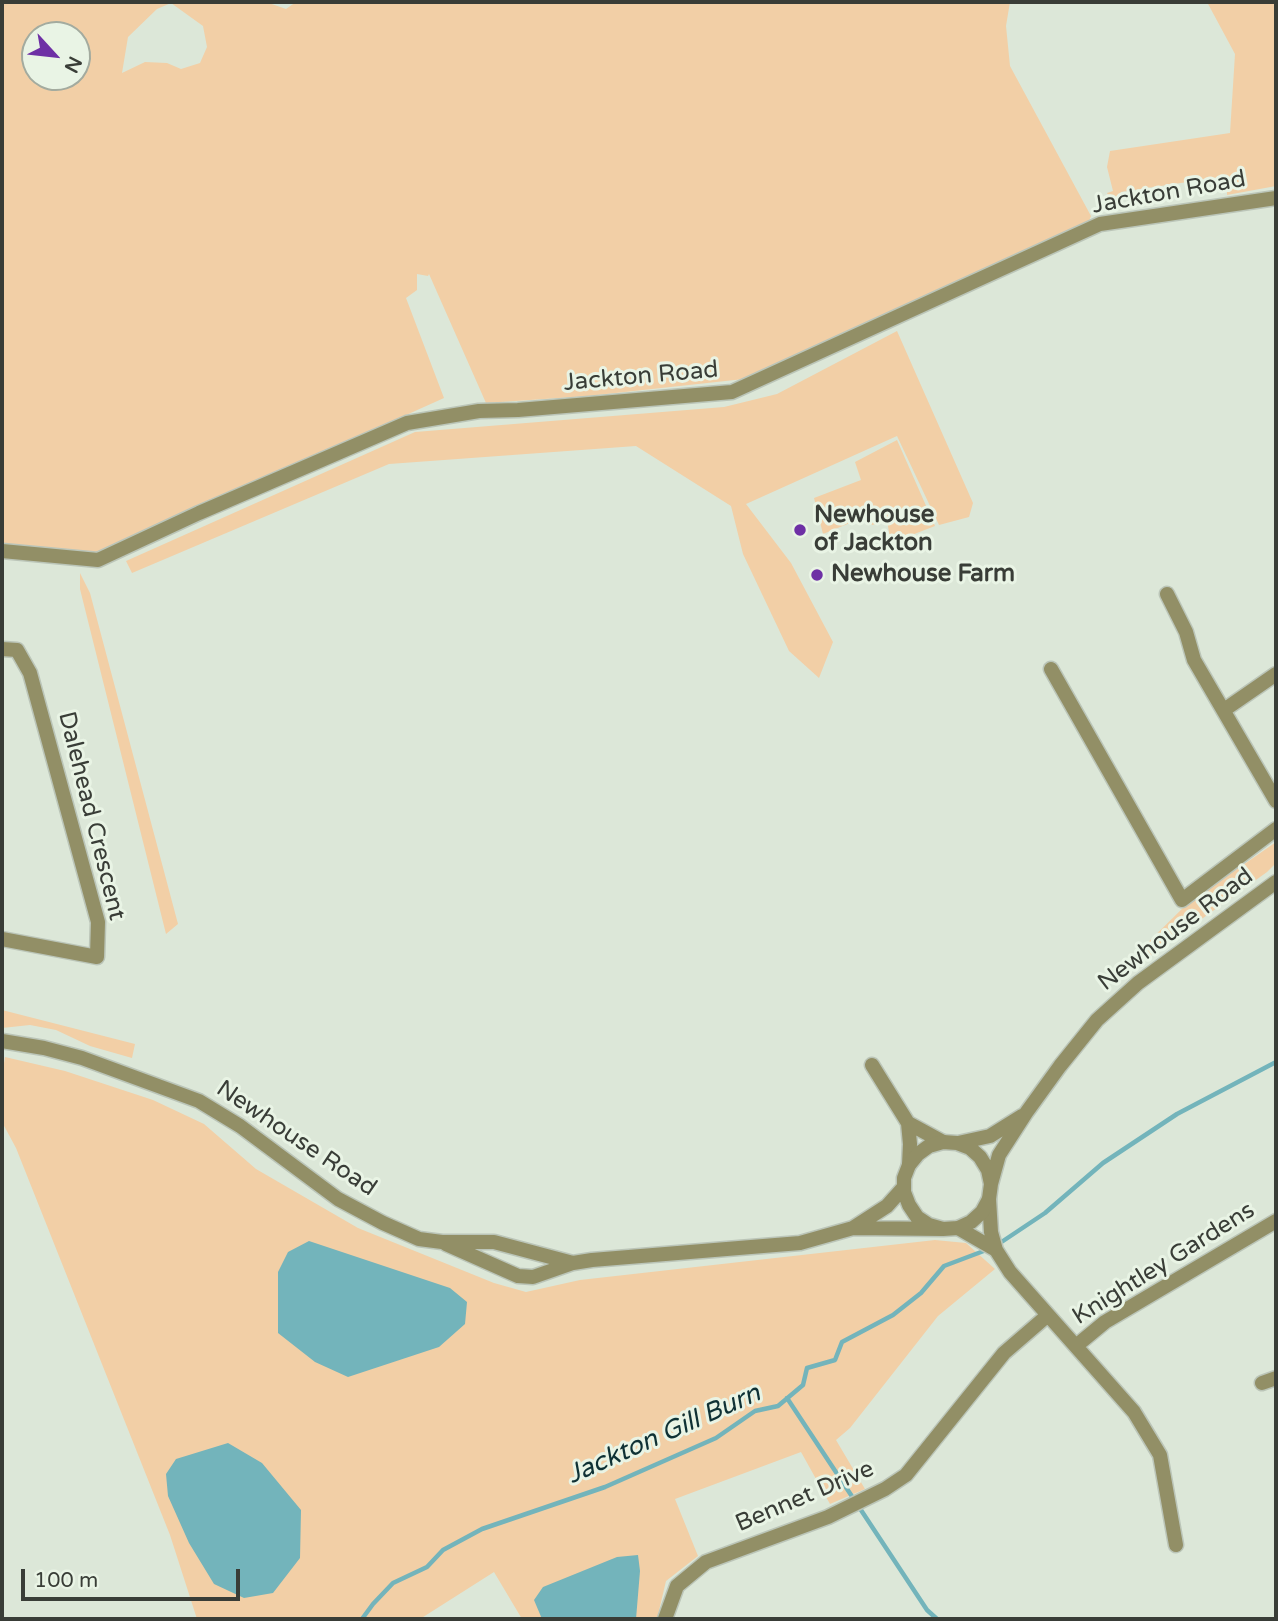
<!DOCTYPE html>
<style>
body{margin:0}
#map{position:relative;width:1278px;height:1621px;overflow:hidden;background:#dce7d8;font-family:"Varela Round",sans-serif}
canvas{display:block}
.frame{position:absolute;inset:0;border:4px solid #393d37;pointer-events:none}
.north{position:absolute;left:21px;top:21px;width:70px;height:70px;box-sizing:border-box;background:#e9f4e5;border:2px solid #a3ab9f;border-radius:50%;rotate:117deg;font-size:19px;font-weight:700;line-height:28px;text-align:center;color:#393d37}
.north::after{content:'';display:block;margin:auto;width:24px;height:32px;background:#6e30a5;clip-path:polygon(50% 0,100% 100%,50% 72%,0 100%)}
.scale{position:absolute;left:21px;top:1569px;width:219px;height:32px;box-sizing:border-box;border:4px solid #393d37;border-top:0;padding-left:9px;font-size:21px;line-height:24px;white-space:nowrap;color:#393d37;-webkit-text-stroke:5px #e9f4e5;paint-order:stroke}
</style>
<div id="map">
<canvas width="1278" height="1621"></canvas>
<div class="frame"></div>
<div class="north">N</div>
<div class="scale">100 m</div>
</div>
<script>
const context = document.querySelector('canvas').getContext('2d');
context.lineJoin = 'round';
function fill(path, color) {
  context.fillStyle = color;
  context.fill(path, 'evenodd');
}
function shape(rows) {
  const path = new Path2D();
  for (const r of rows) {
    path.moveTo(r[0], r[1]);
    for (let i = 2; i < r.length; i += 2) path.lineTo(r[i], r[i + 1]);
  }
  return path;
}
function strokePath(path, color, width, dash) {
  context.strokeStyle = color;
  context.lineWidth = width;
  context.lineCap = dash ? 'butt' : 'round';
  context.setLineDash(dash || []);
  context.stroke(path);
}
function label(font, color, halo, rows, align = 'center') {
  context.font = font + ' "Varela Round",sans-serif';
  context.lineWidth = 6;
  context.setLineDash([]);
  context.textBaseline = 'middle';
  context.strokeStyle = halo;
  context.fillStyle = color;
  for (const [text, x, y, turn = 0] of rows) {
    context.save();
    context.translate(x, y);
    context.rotate((+turn || 0) * Math.PI / 180);
    context.textAlign = isNaN(turn) ? turn : align;
    if (halo) context.strokeText(text, 0, 0);
    context.fillText(text, 0, 0);
    context.restore();
  }
}
const green = shape([
 [2,2,228,2,229,4,266,2,286,9,296,2,1010,2,1006,26,1010,66,1091,216,1088,224,753,378,588,396,486,403,429,274,428,276,417,274,417,290,406,298,444,398,97,554,2,545],
 [171,3,203,26,207,47,200,63,181,69,167,63,145,62,122,73,128,37,157,9],
 [35,35,77,35,77,77,35,77],
 [1207,2,1276,2,1276,186,1227,195,1227,176,1121,192,1120,200,1112,202,1107,193,1113,191,1107,167,1110,151,1230,133,1235,54],
 [897,331,973,503,969,517,939,525,897,436,746,504,791,563,833,642,819,678,789,651,743,554,731,506,636,446,389,464,132,573,126,561,415,432,724,407,777,394],
 [897,440,935,526,891,543,887,521,872,525,867,516,823,534,814,498,861,480,855,462],
 [80,573,90,593,178,924,166,934,80,589],
 [1276,842,1276,863,1267,872,1135,967,1127,963,1187,904],
 [2,1010,135,1044,132,1058,90,1046,56,1030,30,1025,2,1028],
 [5,1057,65,1071,153,1100,204,1124,256,1169,358,1228,494,1283,526,1292,580,1280,935,1240,966,1243,995,1269,938,1316,850,1428,836,1440,865,1489,830,1504,801,1452,675,1499,698,1556,666,1581,657,1619,522,1619,494,1572,420,1619,197,1619,170,1535,16,1148,2,1122,2,1076]
]);
const water = shape([
 [309,1241,450,1288,467,1302,465,1324,439,1347,348,1377,315,1362,278,1333,278,1272,288,1252],
 [228,1443,262,1463,301,1510,300,1558,273,1593,244,1598,214,1584,189,1543,168,1496,166,1474,176,1459],
 [638,1555,640,1571,636,1619,542,1619,534,1600,543,1587,617,1557]
]);
const stream = shape([
 [997,1245,1045,1213,1103,1163,1177,1114,1276,1062],
 [787,1398,927,1610,937,1619],
 [362,1619,373,1604,393,1583,427,1567,443,1550,482,1529,605,1487,716,1438,755,1411,778,1406,803,1385,807,1368,835,1360,842,1342,893,1315,921,1293,944,1266,989,1249]
]);
const minor = shape([
 [2,551,98,560,199,513,407,423,479,411,518,410,732,392,1100,224,1276,198],
 [1167,594,1186,632,1194,660,1276,801],
 [2,649,17,650,30,673,98,922,97,957,2,939],
 [1051,669,1182,900,1276,829],
 [1224,710,1276,674],
 [872,1065,908,1123,910,1144,909,1165],
 [908,1123,943,1142],
 [989,1199,991,1232,996,1250,1010,1272,1134,1412,1160,1455,1176,1545],
 [958,1228,996,1250],
 [1076,1346,1105,1322,1276,1221],
 [1262,1383,1276,1378],
 [665,1619,677,1586,706,1562,828,1517,885,1489,906,1475,1004,1353,1048,1315]
]);
const tertiary = shape([
 [2,1041,44,1048,82,1058,199,1101,240,1126,338,1199,383,1223,419,1239,442,1242,494,1242,573,1263],
 [958,1143,990,1136,1022,1116],
 [991,1184,999,1155,1026,1113,1060,1066,1097,1020,1138,983,1276,882],
 [853,1228,943,1229,958,1228,971,1222,982,1212,989,1199,991,1184,988,1170,980,1157,970,1148,957,1143,943,1142,929,1146,918,1154,909,1165,904,1178,904,1192,909,1205,917,1217,929,1225,943,1229],
 [446,1244,518,1276,533,1277,573,1263,592,1260,800,1243,853,1228,887,1206,904,1187]
]);
const markers = [
 [800,530,7,"#6e30a5"],
 [817,575,7,"#6e30a5"]
];
const streetNames = [
 ["Jackton Road",1169,193,-10],
 ["Jackton Road",641,377,-5],
 ["Dalehead Crescent",91,816,76],
 ["Newhouse Road",1176,930,-37],
 ["Newhouse Road",296,1139,34],
 ["Knightley Gardens",1164,1264,-32],
 ["Bennet Drive",805,1497,-23]
];
const poiNames = [
 ["Newhouse",814,516],
 ["of Jackton",814,544],
 ["Newhouse Farm",831,575]
];
const waterNames = [
 ["Jackton Gill Burn",664,1435,-24]
];
fill(green, '#f2cfa6');
fill(water, '#73b4bb');
strokePath(stream, '#73b4bb', 4.5);
strokePath(minor, '#bbc5b8', 17);
strokePath(tertiary, '#bbc5b8', 17);
strokePath(minor, '#928f66', 14);
strokePath(tertiary, '#928f66', 14);
for (const [x, y, r, color] of markers) {
  const dot = new Path2D();
  dot.arc(x, y, r, 0, 2 * Math.PI);
  context.fillStyle = color;
  context.fill(dot);
  strokePath(dot, '#e9f4e5', 2.5);
}
label('24px', '#393d37', '#e9f4e5', streetNames);
label('bold 24px', '#393d37', '#e9f4e5', poiNames, 'left');
label('italic 26px', '#0f3134', '#e9f4e5', waterNames);
</script>
